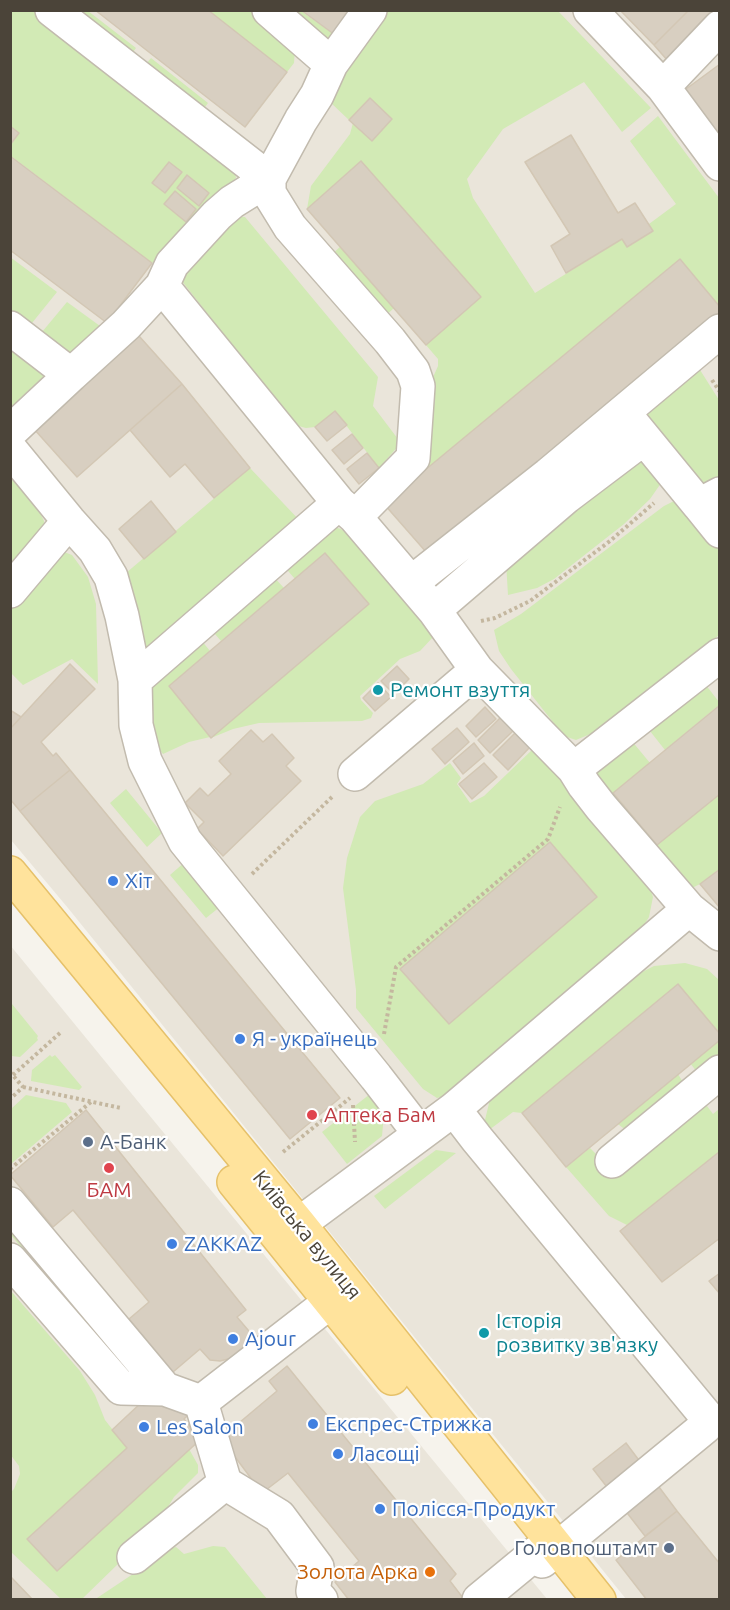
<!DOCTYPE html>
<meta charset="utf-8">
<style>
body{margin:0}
#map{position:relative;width:730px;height:1610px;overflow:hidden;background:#f6f3ec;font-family:Ubuntu,sans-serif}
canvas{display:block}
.frame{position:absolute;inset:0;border:12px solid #4b4439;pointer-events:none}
</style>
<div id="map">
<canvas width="730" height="1610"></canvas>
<div class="frame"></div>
</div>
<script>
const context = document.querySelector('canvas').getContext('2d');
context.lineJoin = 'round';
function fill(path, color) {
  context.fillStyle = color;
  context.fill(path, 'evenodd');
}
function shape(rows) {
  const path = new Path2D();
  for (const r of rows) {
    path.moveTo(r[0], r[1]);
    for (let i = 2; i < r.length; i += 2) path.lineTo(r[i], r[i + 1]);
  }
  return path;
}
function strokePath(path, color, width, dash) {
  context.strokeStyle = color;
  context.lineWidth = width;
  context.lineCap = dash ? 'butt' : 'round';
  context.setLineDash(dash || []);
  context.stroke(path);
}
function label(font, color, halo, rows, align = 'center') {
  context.font = font + ' Ubuntu,sans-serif';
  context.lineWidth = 4.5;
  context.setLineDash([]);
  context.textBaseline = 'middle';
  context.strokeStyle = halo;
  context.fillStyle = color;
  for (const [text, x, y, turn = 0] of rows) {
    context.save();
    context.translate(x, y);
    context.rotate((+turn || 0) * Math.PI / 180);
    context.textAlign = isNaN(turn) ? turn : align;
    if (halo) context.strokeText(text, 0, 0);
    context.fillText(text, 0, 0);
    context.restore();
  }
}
const residential = shape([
 [10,11,719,11,719,1599,626,1599,68,908,11,840],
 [10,945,122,1082,547,1599,11,1599]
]);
const green = shape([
 [10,11,35,11,227,157,234,167,236,178,187,240,152,263,11,156,11,145,19,133,11,126],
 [70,11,88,11,136,48,127,60],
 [208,11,251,11,291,42,295,50,294,63,287,72],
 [279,11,301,11,335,35,326,46],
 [387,11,558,11,651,108,622,132,584,82,503,129,467,179,473,198,535,293,622,239,628,247,653,231,649,224,676,204,630,141,658,116,719,198,719,307,680,259,424,471,419,463,430,384,438,366,438,359,426,345,481,297,361,161,307,209,311,186,350,134,353,123,372,141,392,119,370,98,349,120,330,102,340,73],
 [151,58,208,103,199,115,140,71],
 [230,216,245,217,378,377,373,406,401,443,379,468,335,411,315,427,306,428,295,425,174,271],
 [341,246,394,308,382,319,329,257],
 [10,257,57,292,32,323,27,326,11,317],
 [67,302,100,326,68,357,41,337,42,332],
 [11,343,47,373,11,407],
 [695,362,719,400,719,488,707,495,634,414],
 [646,449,666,476,650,499,624,524,554,579,537,588,508,595,506,562],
 [250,468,301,522,146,654,126,573],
 [10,472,37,507,44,521,46,536,10,577],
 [678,499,719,540,719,635,600,730,576,740,564,736,511,669,499,651,494,630,521,614,664,506],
 [328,525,341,529,363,547,414,597,434,636,420,651,400,659,360,696,361,700,373,713,371,718,362,721,259,723,233,729,211,738,368,604,325,553,295,579,282,564],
 [57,551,64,552,72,555,88,577,96,604,98,684,72,659,23,685,11,673,10,607],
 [270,573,284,588,221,641,209,627],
 [197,635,210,651,210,737,189,742,163,754,158,748,149,727,148,679],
 [702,680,719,702,719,705,665,750,646,726],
 [631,740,650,763,614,793,657,845,719,794,719,869,700,884,688,890,652,852,593,771],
 [532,750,586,805,647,880,653,897,649,917,633,942,454,1094,437,1098,423,1089,356,1008,356,990,343,888,347,858,360,817,375,801,423,784,450,763,461,778,457,784,470,803,484,796],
 [126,789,162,833,147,847,110,803],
 [185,862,221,906,206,918,170,875],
 [685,963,707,969,719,980,719,1034,678,985,522,1113,513,1112,485,1133,484,1124,491,1095,636,975,654,966],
 [12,1004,38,1036,37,1038,38,1040,20,1057,11,1056],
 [719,1040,719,1055,697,1072,690,1063],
 [50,1055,52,1057,55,1055,82,1087,79,1090,31,1081,32,1070],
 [678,1074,684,1084,634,1126,623,1128,618,1124],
 [370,1094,384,1114,382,1136,347,1164,322,1132],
 [26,1095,66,1103,72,1112,11,1164,11,1109],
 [701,1098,713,1114,719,1109,719,1152,627,1225,609,1216,566,1167,590,1148,612,1170],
 [436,1150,456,1153,385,1209,374,1196],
 [10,1213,97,1317,86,1325,11,1235],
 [10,1290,80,1371,95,1395,105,1420,127,1448,27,1539,57,1571,189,1449,198,1465,198,1473,174,1497,155,1528,82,1599,61,1599,11,1552,11,1492,14,1489,20,1474,19,1466,10,1454],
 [213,1546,225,1547,267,1599,94,1600,172,1548,176,1547,184,1554]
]);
const building = shape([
 [95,10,208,10,287,72,245,127,95,10],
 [301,10,354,10,335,35,301,10],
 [620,10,689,10,654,45,620,10],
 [689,10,710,10,715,16,668,61,654,45,689,10],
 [720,64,720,143,682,92,720,64],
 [370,98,392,119,372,141,349,120,370,98],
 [10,126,19,133,10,145,10,126],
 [571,135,618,213,635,203,653,231,627,247,622,239,566,273,551,246,570,234,525,162,571,135],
 [10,156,152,263,107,323,10,250,10,156],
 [361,161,481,297,426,345,307,209,361,161],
 [169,162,182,172,165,193,152,183,169,162],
 [187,175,209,193,199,206,177,188,187,175],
 [175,191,196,209,186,222,164,204,175,191],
 [680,259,720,307,720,312,427,553,384,504,680,259],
 [139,336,182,384,77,477,34,429,139,336],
 [182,384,250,468,214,498,185,464,170,477,130,430,182,384],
 [335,411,347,425,327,441,315,427,335,411],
 [352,434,363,448,344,464,332,450,352,434],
 [367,453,379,468,359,484,347,469,367,453],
 [151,501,176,532,144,559,119,529,151,501],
 [325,553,369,604,211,738,169,686,325,553],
 [70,664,95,689,41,742,53,756,56,753,70,770,20,811,10,799,10,729,70,664],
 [397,666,409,679,394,694,381,681,397,666],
 [378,683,391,697,375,711,363,698,378,683],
 [720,705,720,794,657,845,613,793,720,705],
 [485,707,496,719,476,737,466,726,485,707],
 [10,710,21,717,10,729,10,710],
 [501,717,514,730,490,753,478,740,501,717],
 [457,728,469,742,445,764,432,749,457,728],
 [251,730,263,742,272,734,294,758,286,766,301,781,223,856,197,829,204,822,185,803,200,788,208,796,231,774,219,761,251,730],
 [516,732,531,746,508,770,493,755,516,732],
 [474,743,484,756,463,774,453,761,474,743],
 [484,763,497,777,472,799,459,784,484,763],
 [70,770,340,1098,290,1139,20,811,70,770],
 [550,842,597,897,449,1024,400,969,550,842],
 [720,869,720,908,700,884,720,869],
 [678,984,720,1034,720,1040,566,1167,522,1113,678,984],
 [86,1110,246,1310,237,1317,259,1343,236,1357,220,1361,210,1360,200,1349,173,1372,129,1319,149,1302,73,1210,53,1227,10,1175,86,1110],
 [719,1152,720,1238,662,1282,620,1231,719,1152],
 [720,1273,720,1294,709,1281,720,1273],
 [287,1366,456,1574,450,1581,463,1598,462,1600,349,1600,335,1582,359,1561,288,1473,262,1493,221,1438,277,1391,269,1381,287,1366],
 [143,1401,183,1402,191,1412,184,1419,201,1439,57,1571,27,1539,127,1448,112,1430,143,1401],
 [626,1443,677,1511,645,1536,593,1469,626,1443],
 [677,1511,720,1564,720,1600,647,1600,616,1560,677,1511],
 [10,1576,33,1600,13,1600,10,1597,10,1576]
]);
const path = shape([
 [712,380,720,392],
 [481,621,495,618,530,601,610,541,654,503],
 [252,874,333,796],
 [384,1034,396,967,548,839,560,807],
 [10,1072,23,1087,10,1099],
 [13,1075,60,1033],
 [23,1087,121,1108],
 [353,1105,355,1142],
 [283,1152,350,1098],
 [10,1169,91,1102]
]);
const minor = shape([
 [52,10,269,179,269,193,290,227,390,341,413,371,418,386,413,458,355,517],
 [269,10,331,64,317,95,301,120,269,179,232,202,217,215,172,264,162,286,339,503,355,517,434,610,477,670,574,769,584,785,601,807,689,909,454,1109,299,1224],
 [590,10,663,87,720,164],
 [331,64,370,10],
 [663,87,720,27],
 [10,328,71,375,126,325,162,286],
 [631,422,699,505,720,494],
 [10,432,71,375],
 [10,449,69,521,95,550,111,577,122,616,135,680,136,725,145,761,185,841,376,1077,420,1134],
 [699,505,720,531],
 [411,583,548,475,720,331],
 [10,591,69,521],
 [434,610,566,497,644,438],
 [135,680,339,503],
 [574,769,720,655],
 [355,774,477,670],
 [689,909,720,934],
 [454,1109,477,1139,707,1417,705,1427,542,1561],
 [612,1161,720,1072],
 [10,1204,165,1389,201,1402],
 [10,1260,121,1388,165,1389],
 [201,1402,225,1483,279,1516,317,1567,313,1591,321,1600],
 [201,1402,330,1302],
 [134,1557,225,1483],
 [479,1600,536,1553]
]);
const major = shape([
 [10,873,299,1224,599,1600],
 [234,1182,392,1378]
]);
const markers = [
 [378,690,6,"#0f9aa8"],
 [113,881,6,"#3f7fe0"],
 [240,1039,6,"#3f7fe0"],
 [312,1115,6,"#e0444e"],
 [88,1142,6,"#5c6f8a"],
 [109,1168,6,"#e0444e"],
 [172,1244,6,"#3f7fe0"],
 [484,1333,6,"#0f9aa8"],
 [233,1339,6,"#3f7fe0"],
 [313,1424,6,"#3f7fe0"],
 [144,1427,6,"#3f7fe0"],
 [338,1454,6,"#3f7fe0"],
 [380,1509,6,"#3f7fe0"],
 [669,1548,6,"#5c6f8a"],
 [430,1572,6,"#e8710a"]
];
const cultureNames = [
 ["Ремонт взуття",390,690],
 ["Історія",496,1321],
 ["розвитку зв'язку",496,1345]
];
const shopNames = [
 ["Хіт",125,881],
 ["Я - українець",252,1039],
 ["ZAKKAZ",184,1244],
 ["Ajour",245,1339],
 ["Експрес-Стрижка",325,1424],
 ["Les Salon",156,1427],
 ["Ласощі",350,1454],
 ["Полісся-Продукт",392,1509]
];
const healthNames = [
 ["Аптека Бам",324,1115],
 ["БАМ",109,1190,"center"]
];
const serviceNames = [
 ["А-Банк",100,1142],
 ["Головпоштамт",657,1548,"right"]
];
const streetNames = [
 ["Київська вулиця",307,1235,51]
];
const foodNames = [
 ["Золота Арка",418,1572]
];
fill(residential, '#eae5da');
fill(green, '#d2eab5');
fill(building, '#d8cfc1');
strokePath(building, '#d3c7b4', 1.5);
strokePath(minor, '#c2bbae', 36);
strokePath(major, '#e6c16a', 36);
strokePath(path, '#c4b79f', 4, [3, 3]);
strokePath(minor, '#fff', 33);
strokePath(major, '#ffe39c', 33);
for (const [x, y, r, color] of markers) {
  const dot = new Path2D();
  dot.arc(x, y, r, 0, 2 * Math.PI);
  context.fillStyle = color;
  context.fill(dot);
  strokePath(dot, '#fff', 2);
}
label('21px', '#0d838f', '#fff', cultureNames, 'left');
label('21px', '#366cbe', '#fff', shopNames, 'left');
label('21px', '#be3a42', '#fff', healthNames, 'left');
label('21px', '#4e5e75', '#fff', serviceNames, 'left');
label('21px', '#4b4439', '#fff', streetNames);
label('21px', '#c56008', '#fff', foodNames, 'right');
</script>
